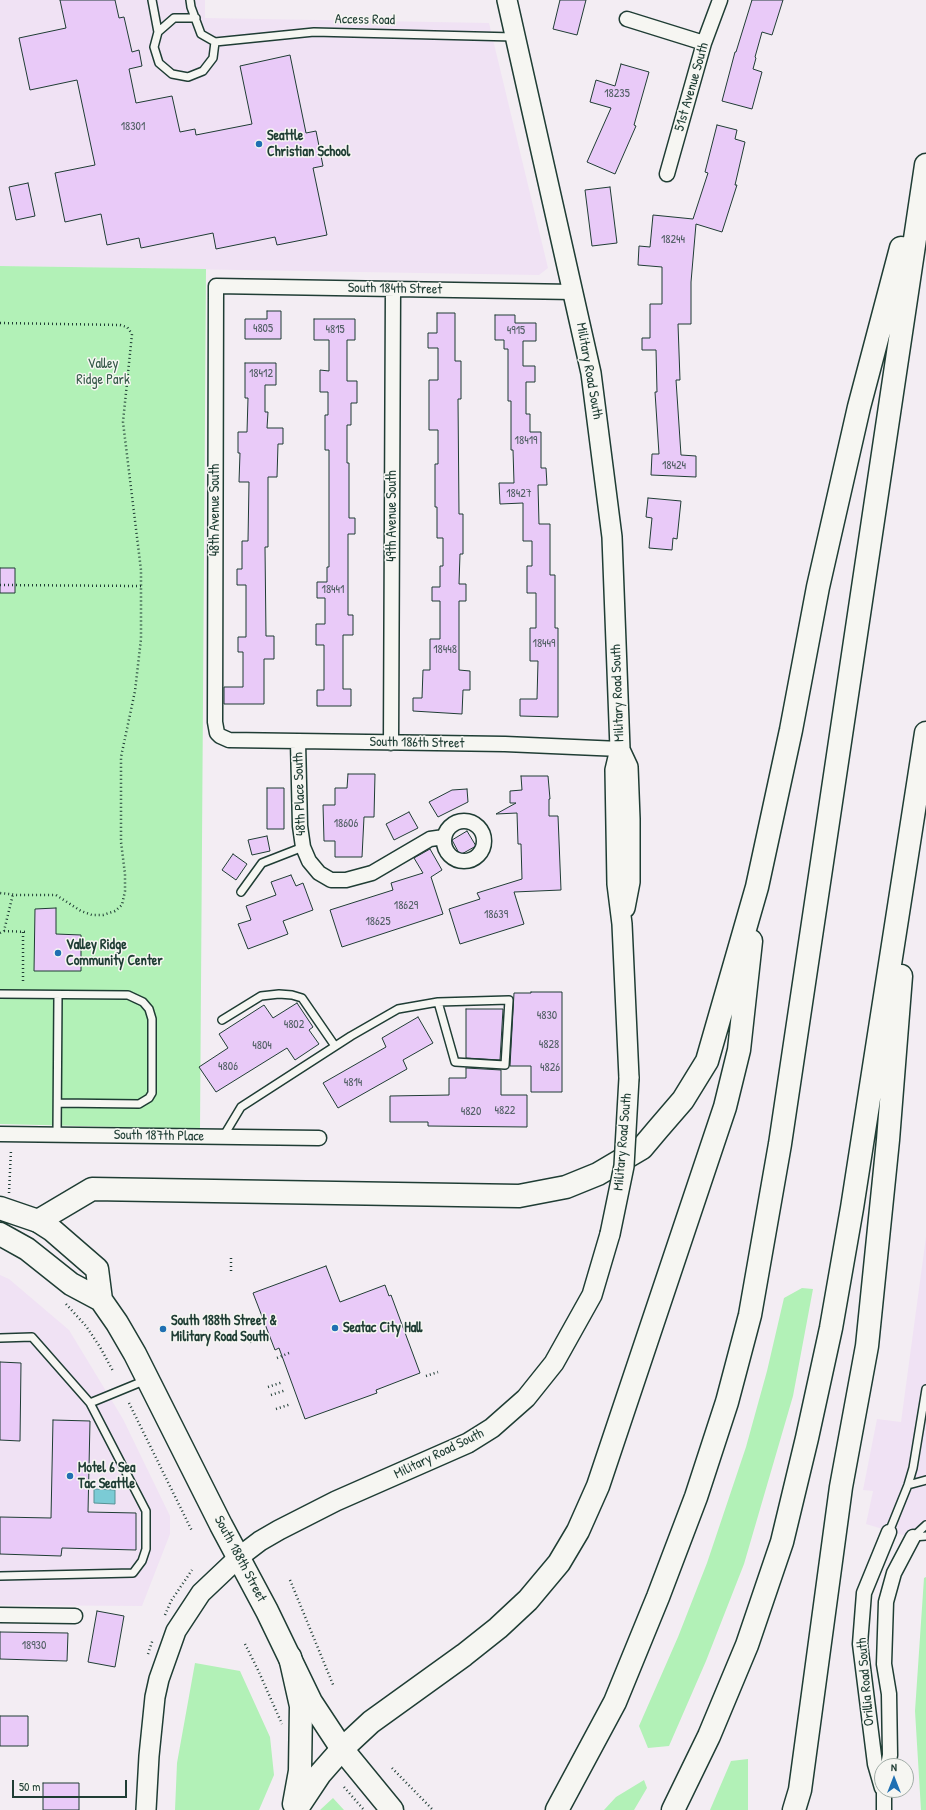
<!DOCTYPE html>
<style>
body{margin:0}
#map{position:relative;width:926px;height:1810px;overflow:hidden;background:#f3edf3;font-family:"Patrick Hand",sans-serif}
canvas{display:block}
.north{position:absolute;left:874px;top:1758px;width:40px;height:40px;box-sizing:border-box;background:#f6f6f2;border:1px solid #a0aca6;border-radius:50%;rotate:0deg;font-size:11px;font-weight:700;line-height:16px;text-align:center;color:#1f3d34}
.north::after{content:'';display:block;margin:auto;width:14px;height:18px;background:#1f6fb2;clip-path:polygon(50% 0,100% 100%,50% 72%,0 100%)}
.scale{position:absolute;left:12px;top:1780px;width:115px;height:18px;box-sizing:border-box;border:2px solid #1f3d34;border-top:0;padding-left:5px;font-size:12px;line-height:14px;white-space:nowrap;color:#1f3d34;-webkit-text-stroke:3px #f6f6f2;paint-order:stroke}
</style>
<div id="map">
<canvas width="926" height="1810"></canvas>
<div class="north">N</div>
<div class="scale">50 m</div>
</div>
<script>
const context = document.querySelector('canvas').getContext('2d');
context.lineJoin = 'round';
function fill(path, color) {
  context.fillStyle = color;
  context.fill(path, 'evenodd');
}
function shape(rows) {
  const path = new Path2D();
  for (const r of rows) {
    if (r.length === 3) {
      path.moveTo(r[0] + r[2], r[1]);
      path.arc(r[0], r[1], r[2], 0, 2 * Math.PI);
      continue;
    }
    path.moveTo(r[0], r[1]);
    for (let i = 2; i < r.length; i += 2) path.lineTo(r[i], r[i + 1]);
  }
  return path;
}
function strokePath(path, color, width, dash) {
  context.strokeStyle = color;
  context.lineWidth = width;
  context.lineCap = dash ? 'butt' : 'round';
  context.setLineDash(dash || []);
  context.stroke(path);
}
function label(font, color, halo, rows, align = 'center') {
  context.font = font + ' "Patrick Hand",sans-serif';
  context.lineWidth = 3;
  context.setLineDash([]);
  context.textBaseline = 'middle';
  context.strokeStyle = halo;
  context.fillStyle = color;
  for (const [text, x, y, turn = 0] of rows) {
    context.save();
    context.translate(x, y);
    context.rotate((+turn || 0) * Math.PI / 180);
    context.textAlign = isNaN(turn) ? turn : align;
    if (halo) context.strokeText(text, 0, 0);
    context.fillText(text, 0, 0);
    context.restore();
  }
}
const built = shape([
 [0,0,205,0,205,18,489,23,548,268,539,275,0,266],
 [926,1237,926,1542,866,1524,873,1491,863,1490,877,1419,901,1422],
 [0,1275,9,1279,69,1330,123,1419,170,1516,170,1534,142,1606,0,1605]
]);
const green = shape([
 [0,266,206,269,200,1129,0,1124],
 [802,1288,813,1289,793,1396,744,1564,706,1661,669,1746,648,1748,639,1726,678,1637,707,1563,746,1447,767,1371,784,1298],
 [926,1577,926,1810,921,1810,915,1711,924,1578],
 [195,1663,240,1671,270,1737,274,1775,259,1810,175,1810,177,1763],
 [748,1759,748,1810,710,1810,731,1761],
 [644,1780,647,1788,634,1810,604,1810,616,1797],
 [333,1798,344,1810,320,1810]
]);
const water = shape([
 [94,1489,115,1490,115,1504,94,1503,94,1489]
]);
const building = shape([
 [60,0,115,0,119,18,124,17,132,52,139,50,142,66,129,69,136,103,172,96,180,132,195,129,196,135,252,124,240,66,290,55,306,133,316,131,323,166,313,168,327,235,277,245,275,237,216,249,213,233,141,248,139,238,107,245,101,214,65,222,55,173,95,165,77,80,30,90,19,38,66,28,60,0],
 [560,0,586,0,577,35,553,29,560,0],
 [752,0,783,0,772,35,762,32,755,57,756,58,753,69,762,72,752,109,722,101,735,52,736,52,752,0],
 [621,64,649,72,634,125,636,126,615,174,587,162,611,108,590,102,596,80,615,86,621,64],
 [717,125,737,130,735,139,745,142,735,185,737,185,722,232,696,224,691,282,691,324,678,324,680,380,676,380,681,455,696,456,696,477,651,475,652,454,659,454,655,392,657,392,656,350,642,350,642,338,650,338,650,304,662,304,662,267,638,265,639,246,650,247,653,215,693,219,708,173,705,172,717,125],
 [28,183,35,216,16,220,9,187,28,183],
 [610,187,617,243,592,246,585,190,610,187],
 [267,311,281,311,281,339,245,339,245,319,267,319,267,311],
 [437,313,455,313,455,361,461,361,461,399,458,399,459,514,463,514,463,554,460,554,459,584,466,584,466,601,459,601,459,670,470,671,470,690,463,690,462,714,413,711,413,698,422,698,423,670,430,670,430,639,440,639,440,601,432,601,432,587,440,587,440,566,443,566,443,538,437,538,437,507,435,507,435,464,438,464,438,430,429,430,429,380,438,380,438,348,428,348,428,333,437,333,437,313],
 [495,315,515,315,515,323,536,323,536,341,523,341,523,366,535,366,535,382,526,382,526,414,530,414,530,432,541,432,541,468,546,468,547,485,538,485,539,524,550,524,550,575,555,575,555,628,558,628,558,717,520,716,520,699,537,699,538,661,530,661,530,628,536,628,536,593,527,593,527,566,532,566,532,541,523,541,523,503,500,504,499,483,514,483,513,450,511,450,511,401,508,401,508,349,504,349,504,340,495,340,495,315],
 [314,319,355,319,355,340,347,340,347,381,357,381,357,403,351,403,351,425,347,425,347,463,349,463,349,518,355,518,355,534,348,534,348,615,353,615,353,635,343,635,343,689,351,689,351,706,317,706,317,690,324,690,324,645,316,645,316,624,325,624,325,598,317,598,317,582,327,582,327,567,329,567,329,450,325,450,325,415,328,415,328,392,320,392,320,370,329,371,329,340,314,340,314,319],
 [245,363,276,363,276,385,265,385,265,412,268,412,267,428,283,428,283,444,278,444,277,477,268,477,268,547,265,547,266,636,274,636,274,659,264,659,264,704,224,704,224,687,243,687,243,652,238,652,238,637,246,637,246,585,237,585,237,569,242,569,242,541,248,541,249,482,239,482,240,453,238,453,238,432,247,432,248,398,245,398,245,363],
 [648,498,681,501,677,539,673,538,672,550,649,548,652,518,646,517,648,498],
 [0,568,15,568,15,593,0,593,0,568],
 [348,774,375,774,374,817,364,817,362,857,335,857,335,841,324,841,323,805,335,805,335,788,347,788,348,774],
 [521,776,548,776,550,799,549,799,549,816,558,816,561,890,514,892,524,924,460,944,449,909,480,899,477,893,522,879,521,844,518,844,517,813,496,814,516,803,510,803,510,791,522,790,521,776],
 [267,788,284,788,284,829,267,829,267,788],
 [467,789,468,802,438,817,429,802,452,790,467,789],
 [409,812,418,828,394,840,386,824,409,812],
 [467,831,476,846,460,855,452,840,467,831],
 [267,836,270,851,252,855,248,840,267,836],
 [430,849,442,870,431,877,443,914,342,947,330,910,393,890,391,883,423,873,414,858,430,849],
 [233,854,247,864,236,880,222,870,233,854],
 [291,875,296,886,303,883,313,910,283,921,288,934,248,949,238,924,251,920,246,906,276,895,271,882,291,875],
 [56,908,56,934,81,935,81,971,34,971,35,909,56,908],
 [531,992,562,992,562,1092,531,1092,531,1066,510,1066,514,993,531,993,531,992],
 [297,1003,313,1027,309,1030,319,1044,295,1060,287,1048,216,1092,199,1067,228,1048,219,1034,264,1005,273,1018,297,1003],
 [466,1009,503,1009,500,1060,466,1058,466,1009],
 [418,1017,433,1043,403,1060,407,1069,338,1108,323,1083,386,1047,382,1038,418,1017],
 [466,1068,501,1070,501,1095,527,1095,527,1127,428,1126,428,1122,390,1122,390,1096,449,1095,449,1078,466,1078,466,1068],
 [326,1266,340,1302,385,1285,389,1296,391,1295,420,1373,376,1390,377,1393,305,1419,279,1348,275,1350,253,1293,326,1266],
 [0,1362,21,1363,20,1441,0,1440,0,1362],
 [53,1420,90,1421,88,1512,136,1513,136,1550,62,1548,61,1556,0,1554,0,1517,51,1518,53,1420],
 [97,1611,124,1616,115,1667,88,1662,97,1611],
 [0,1632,68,1633,67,1661,0,1659,0,1632],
 [0,1716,28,1716,28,1746,0,1746,0,1716],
 [43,1783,79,1783,79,1810,43,1810,43,1783]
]);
const path = shape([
 [0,323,120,325,127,327,132,334,123,422,141,570,141,639,135,691,121,757,121,842,125,874,125,891,122,905,115,911,103,915,92,915,81,911,56,895,17,895,0,893],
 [0,585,141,586],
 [4,931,28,932],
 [23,932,23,983],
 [0,933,4,931,13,894],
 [9,1193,11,1150],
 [231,1271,231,1257],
 [66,1304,86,1326,100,1347,113,1371],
 [250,1342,262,1337],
 [277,1358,289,1353],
 [426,1376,438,1372],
 [268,1387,283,1382],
 [271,1395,286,1390],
 [129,1403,192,1531],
 [276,1409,291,1404],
 [290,1580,334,1687],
 [165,1615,171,1601,192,1570],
 [245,1644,258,1670,282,1724],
 [148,1654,153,1639],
 [392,1768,433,1810],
 [344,1787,364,1810]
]);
const service = shape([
 [152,0,158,32],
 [190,0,191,7,201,34,215,42,314,32,514,37],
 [196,18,174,18,158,32,154,47,159,63,172,74,188,77,203,71,213,58,215,42],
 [241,892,262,863,303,847],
 [0,994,128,995,143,1002,149,1009,152,1019,152,1093,149,1098,139,1104,58,1103],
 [222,1020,261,996,279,994,292,995,302,998,335,1046],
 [57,1134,58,995],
 [223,1137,241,1107,351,1036,398,1009,438,1002,509,1000,505,1065,455,1062,438,1002],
 [0,1338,32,1337,90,1403,146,1511,146,1549,142,1561,133,1573,0,1576],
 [90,1403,146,1380],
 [908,1485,926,1480],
 [889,1532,908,1485,913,1468,926,1389],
 [913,1537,926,1525],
 [913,1537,926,1536]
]);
const minor = shape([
 [627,19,704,43],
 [667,174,704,43,720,0],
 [574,292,216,286,215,722,217,733,220,736,229,740,505,744,620,749],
 [298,742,300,826,303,847,309,861,319,873,331,880,346,880,372,873,430,839,444,837],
 [391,743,393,289],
 [464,841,20],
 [0,1134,319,1138],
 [0,1615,75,1616],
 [888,1766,890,1755,889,1694,884,1664,886,1602,894,1573,913,1537],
 [882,1788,875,1764,860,1644,864,1593,889,1532],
 [884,1810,884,1790]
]);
const secondary = shape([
 [507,0,591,373,612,537,620,749,615,770,617,884,622,924,629,1078],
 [621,752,628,767,630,819,630,882,625,908],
 [146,1810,149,1756,155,1697,159,1679,176,1631,201,1593,239,1557,260,1541,279,1530,336,1501,468,1443,492,1428,526,1398,554,1363,592,1295,610,1234]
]);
const primary = shape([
 [0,1208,38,1221,52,1230,97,1269,101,1300],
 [0,1234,27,1249,71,1284,101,1300,117,1323,135,1354,221,1525,267,1611,311,1702,342,1749,392,1810]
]);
const motorway = shape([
 [38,1221,92,1189,519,1196,566,1187,598,1174,642,1148,658,1129,683,1100,707,1061,757,887,791,730,818,587,859,407,901,248],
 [290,1657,301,1706,300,1771,294,1804],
 [296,1810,320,1774,342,1749,371,1722,464,1655,498,1628,528,1600,559,1563,578,1531,598,1486,725,1107,739,1050,751,941],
 [557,1810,615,1702,658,1597,696,1497,727,1402,750,1315,780,1144,926,165],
 [673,1810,709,1736,747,1645,782,1542,807,1438,831,1328,852,1208,926,733],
 [794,1810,800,1790,841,1487,867,1346,888,1140,901,976]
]);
const secondaryBridge = shape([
 [610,1234,624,1166,629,1078]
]);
const markers = [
 [259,144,4,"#1f6fb2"],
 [58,953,4,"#1f6fb2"],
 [335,1328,4,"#1f6fb2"],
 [163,1329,4,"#1f6fb2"],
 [70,1476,4,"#1f6fb2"]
];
const numberNames = [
 ["18235",617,94],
 ["18301",133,127],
 ["18244",673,240],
 ["4805",263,329],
 ["4815",335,330],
 ["4915",516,331],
 ["18412",261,374],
 ["18419",526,441],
 ["18424",674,466],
 ["18427",519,494],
 ["18441",333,590],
 ["18449",544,644],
 ["18448",445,650],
 ["18606",346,824],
 ["18629",406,906],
 ["18639",496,915],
 ["18625",378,922],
 ["4830",547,1016],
 ["4802",294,1025],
 ["4828",549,1045],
 ["4804",262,1046],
 ["4806",228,1067],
 ["4826",550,1068],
 ["4814",353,1083],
 ["4822",505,1111],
 ["4820",471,1112],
 ["18930",34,1646]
];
const streetNames = [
 ["Access Road",365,20,1],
 ["51st Avenue South",692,87,-74],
 ["South 184th Street",395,289,1],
 ["Military Road South",589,371,80],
 ["48th Avenue South",215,510,-90],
 ["49th Avenue South",392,516,-90],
 ["Military Road South",618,693,-92],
 ["South 186th Street",417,743,1],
 ["48th Place South",300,794,-92],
 ["South 187th Place",159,1136,1],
 ["Military Road South",623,1142,-85],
 ["Military Road South",439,1454,-26],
 ["South 188th Street",240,1559,62],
 ["Orillia Road South",866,1682,-95]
];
const poiNames = [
 ["Seattle",267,136],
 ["Christian School",267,152],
 ["Valley Ridge",66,945],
 ["Community Center",66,961],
 ["South 188th Street &",171,1321],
 ["Military Road South",171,1337],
 ["Seatac City Hall",343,1328],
 ["Motel 6 Sea",78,1468],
 ["Tac Seattle",78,1484]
];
const parkNames = [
 ["Valley",103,364],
 ["Ridge Park",103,380]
];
fill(built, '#f0e2f4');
fill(green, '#b2f1b7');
fill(water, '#7bcbd5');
strokePath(water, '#569295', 1);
fill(building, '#e9caf8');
strokePath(building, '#1f3d34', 1);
strokePath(service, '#1f3d34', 10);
strokePath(minor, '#1f3d34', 17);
strokePath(secondary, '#1f3d34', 22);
strokePath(primary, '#1f3d34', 25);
strokePath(motorway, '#1f3d34', 25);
strokePath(path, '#1f3d34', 2.5, [1, 3]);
strokePath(service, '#f6f6f2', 7);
strokePath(minor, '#f6f6f2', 14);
strokePath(secondary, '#f6f6f2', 19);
strokePath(primary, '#f6f6f2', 22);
strokePath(motorway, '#f6f6f2', 22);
strokePath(secondaryBridge, '#1f3d34', 22, []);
strokePath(secondaryBridge, '#f6f6f2', 19);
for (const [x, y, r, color] of markers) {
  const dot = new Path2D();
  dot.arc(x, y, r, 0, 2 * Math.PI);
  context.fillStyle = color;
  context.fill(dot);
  strokePath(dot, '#f6f6f2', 1.5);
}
label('12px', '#526065', null, numberNames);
label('14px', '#1f3d34', '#f6f6f2', streetNames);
label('bold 14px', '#1f3d34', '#f6f6f2', poiNames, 'left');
label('14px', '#355848', '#f6f6f2', parkNames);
</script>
